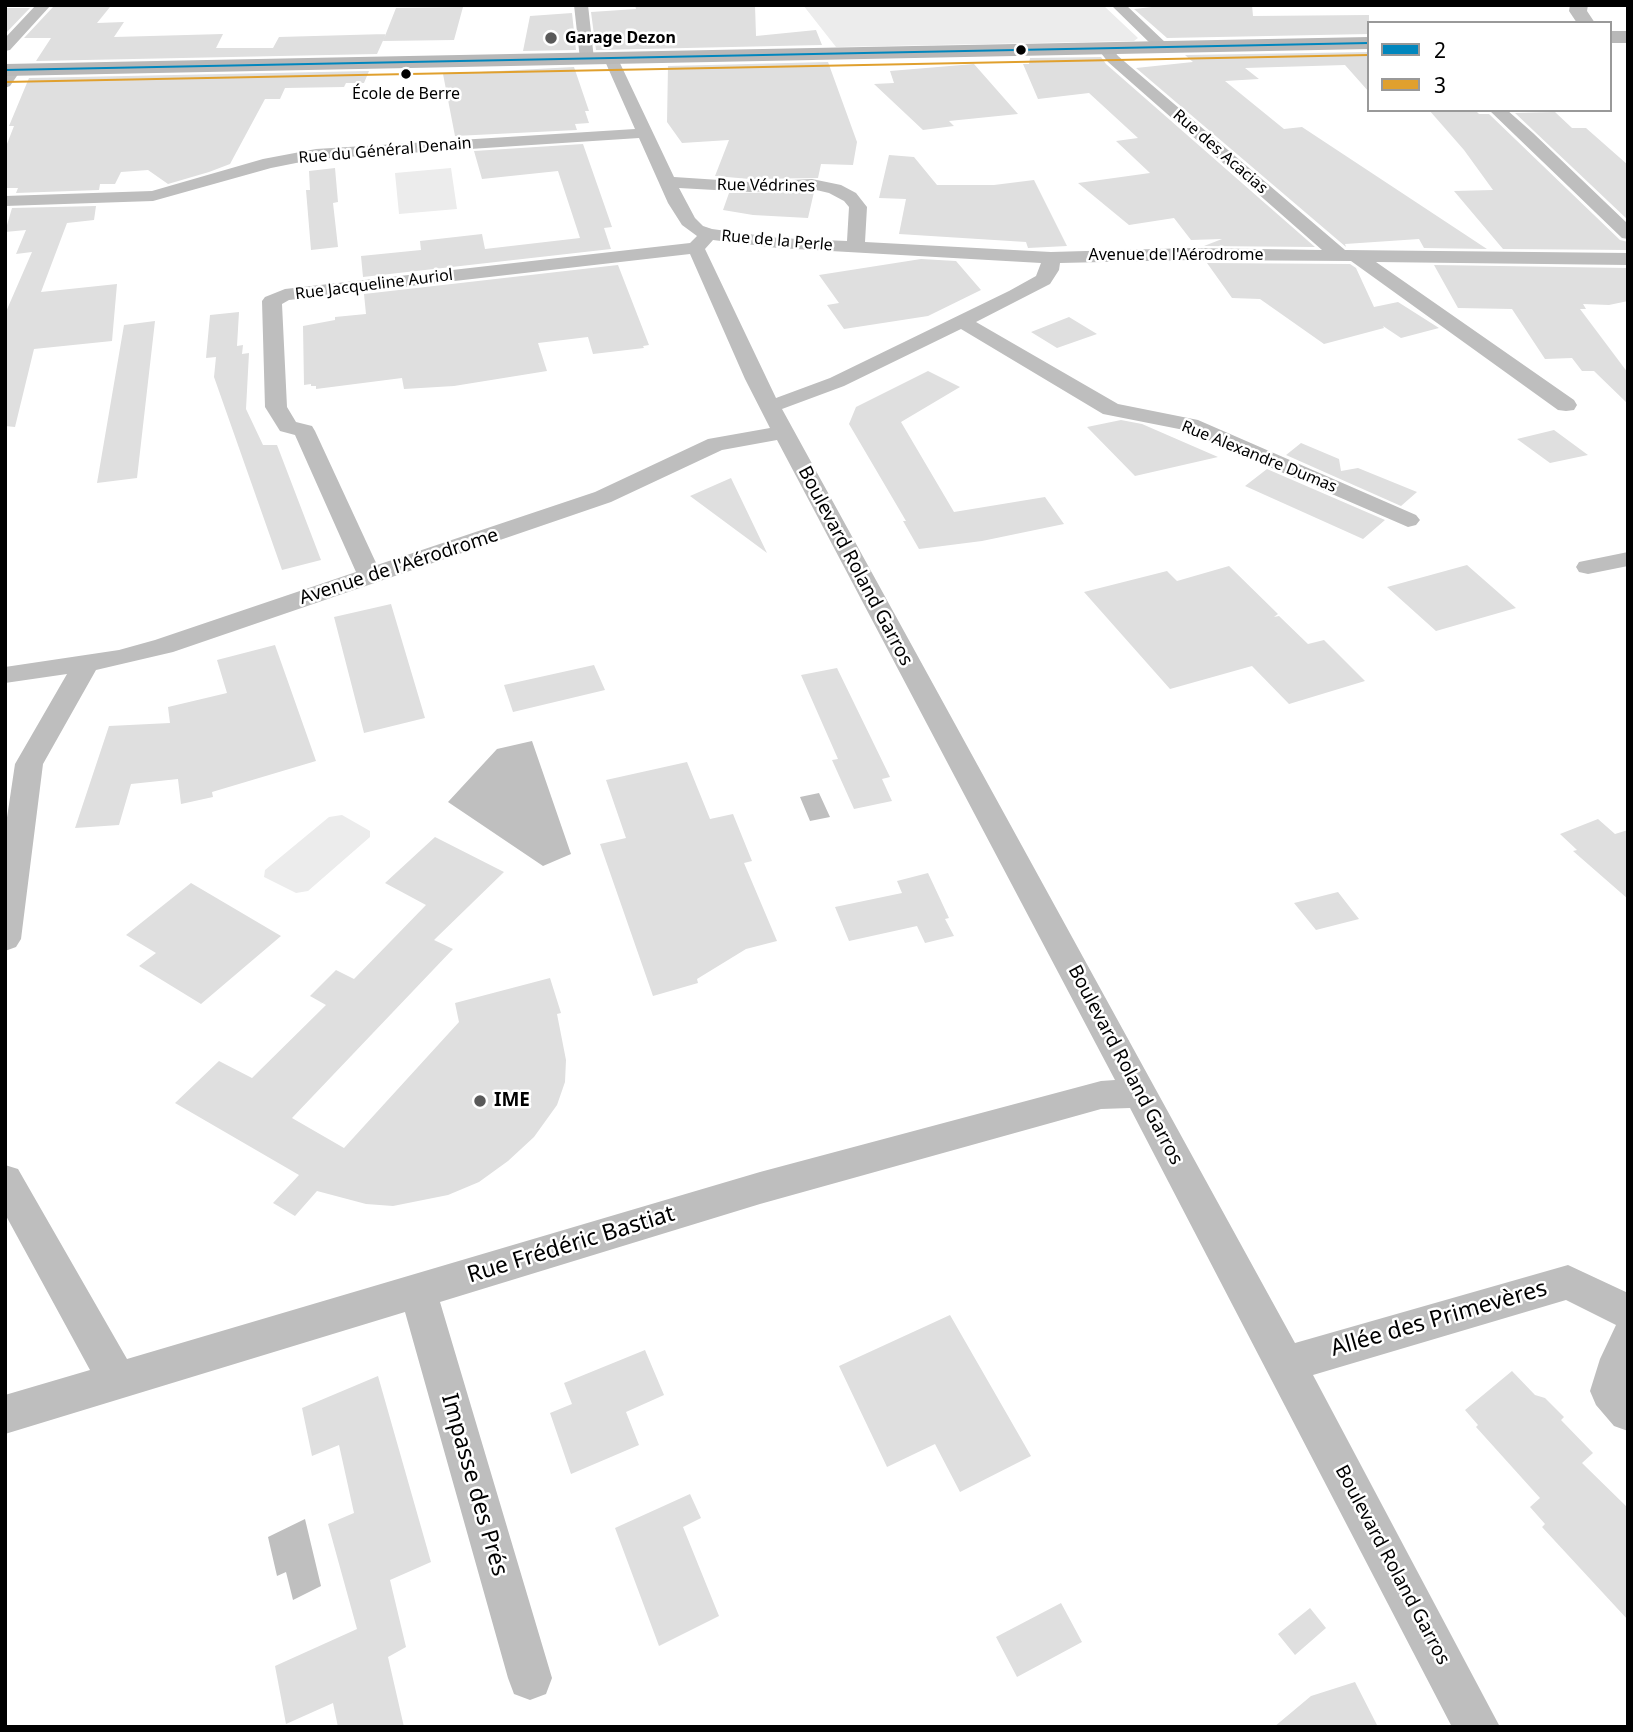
<!DOCTYPE html>
<meta charset="utf-8">
<style>
body{margin:0}
#map{position:relative;width:1633px;height:1732px;overflow:hidden;background:#fff;font-family:"Noto Sans",sans-serif}
canvas{display:block}
.frame{position:absolute;inset:0;border:7px solid #000;pointer-events:none}
.legend{position:absolute;left:1367px;top:21px;width:245px;height:91px;box-sizing:border-box;background:#fff;border:2px solid #999;margin:0;padding:9px 12px;list-style:none;font-size:21px;color:#000}
.legend li{display:flex;align-items:center;gap:14px;height:35px}
.legend b{width:35px;border:2px solid #999}
</style>
<div id="map">
<canvas width="1633" height="1732"></canvas>
<div class="frame"></div>
<ul class="legend">
<li><b style="height:9px;background:#0086bd"></b>2</li>
<li><b style="height:9px;background:#e0a02e"></b>3</li>
</ul>
</div>
<script>
const context = document.querySelector('canvas').getContext('2d');
context.lineJoin = 'round';
function fill(path, color) {
  context.fillStyle = color;
  context.fill(path, 'evenodd');
}
function shape(rows) {
  const path = new Path2D();
  for (const r of rows) {
    path.moveTo(r[0], r[1]);
    for (let i = 2; i < r.length; i += 2) path.lineTo(r[i], r[i + 1]);
  }
  return path;
}
function strokePath(path, color, width, dash) {
  context.strokeStyle = color;
  context.lineWidth = width;
  context.lineCap = dash ? 'butt' : 'round';
  context.setLineDash(dash || []);
  context.stroke(path);
}
function label(font, color, halo, rows, align = 'center') {
  context.font = font + ' "Noto Sans",sans-serif';
  context.lineWidth = 5;
  context.setLineDash([]);
  context.textBaseline = 'middle';
  context.strokeStyle = halo;
  context.fillStyle = color;
  for (const [text, x, y, turn = 0] of rows) {
    context.save();
    context.translate(x, y);
    context.rotate((+turn || 0) * Math.PI / 180);
    context.textAlign = isNaN(turn) ? turn : align;
    if (halo) context.strokeText(text, 0, 0);
    context.fillText(text, 0, 0);
    context.restore();
  }
}
const green = shape([
 [803,5,1103,5,1138,38,1134,41,836,47],
 [451,168,457,209,399,214,395,173],
 [342,815,370,831,370,837,308,891,296,893,264,877,265,870,329,817]
]);
const water = shape([
 [532,741,571,854,543,866,448,802,497,749],
 [819,793,830,817,810,821,800,797],
 [305,1519,321,1586,293,1600,286,1572,277,1576,268,1537]
]);
const building = shape([
 [635,5,755,5,756,36,816,30,822,45,596,50,591,12,636,9],
 [1170,5,1252,5,1253,16,1369,15,1369,34,1167,38,1134,9],
 [93,6,110,7,97,23,124,22,114,37,223,34,216,48,273,48,279,37,386,34,377,54,36,61,51,38,24,38,53,7],
 [463,7,454,40,383,41,396,8],
 [5,8,30,8,5,34],
 [572,13,576,50,523,51,530,16],
 [1369,52,1369,92,1345,65,1245,68,1259,79,1225,81,1284,129,1302,127,1487,249,1424,248,1419,239,1345,244,1346,247,1136,68,1193,62,1185,55],
 [1101,57,1106,64,1315,247,1204,246,1222,239,1191,240,1174,218,1129,225,1078,183,1150,173,1116,141,1138,138,1089,93,1038,99,1023,64,1029,64,1030,58],
 [828,62,857,142,853,165,821,164,818,178,750,179,715,176,729,140,682,143,667,122,668,66],
 [974,64,1018,114,949,121,954,126,923,130,874,84,894,83,890,71],
 [574,67,589,111,585,111,589,123,575,124,577,130,455,136,443,74],
 [369,71,364,83,346,83,344,87,285,88,280,99,265,99,230,164,209,172,168,184,148,170,121,172,115,184,100,184,99,190,16,193,18,188,5,188,5,149,14,126,9,126,29,78],
 [1429,110,1475,110,1479,114,1489,114,1620,240,1628,242,1628,250,1503,249,1454,191,1493,190,1464,150],
 [1555,112,1572,128,1586,128,1628,165,1628,220,1515,113],
 [583,144,612,227,604,228,611,249,363,277,361,256,421,250,420,241,482,234,485,249,580,238,558,171,482,179,474,151],
 [889,155,914,157,937,185,994,185,1034,180,1067,246,1028,248,1026,242,899,234,906,199,879,198],
 [335,168,338,202,333,203,338,247,311,250,306,190,310,190,309,171],
 [814,192,808,218,753,215,723,210,729,193],
 [96,206,94,220,67,223,41,292,117,284,112,341,34,349,15,427,5,426,5,314,32,252,16,254,26,230,5,232,12,208],
 [921,259,956,261,981,290,928,316,844,329,827,305,839,303,819,275],
 [1207,263,1350,264,1356,268,1374,307,1398,302,1439,328,1401,338,1383,326,1384,328,1324,344,1260,299,1232,298],
 [618,265,649,345,643,346,644,348,593,354,588,337,538,343,547,371,454,386,404,389,402,378,316,389,316,386,311,386,311,384,304,385,303,326,335,320,335,317,366,314,364,294],
 [1434,265,1628,268,1628,301,1609,305,1583,304,1586,309,1580,309,1628,373,1628,404,1594,371,1582,371,1572,358,1545,359,1512,309,1458,308],
 [239,312,237,346,243,345,242,354,249,353,246,409,263,445,277,445,321,560,282,570,214,377,216,357,206,358,210,315],
 [1069,317,1097,334,1057,348,1031,332],
 [155,321,137,478,97,483,124,325],
 [928,371,960,387,901,422,954,512,1045,497,1064,524,982,541,919,549,903,521,906,521,849,424,856,407],
 [1121,420,1142,424,1218,457,1135,476,1087,427],
 [1554,430,1588,455,1550,463,1517,439],
 [1301,443,1339,459,1341,471,1358,468,1417,492,1401,506,1286,455],
 [1267,469,1385,520,1363,539,1245,486],
 [731,478,767,553,690,496],
 [1467,565,1516,608,1436,631,1387,587],
 [1229,566,1278,614,1274,617,1279,616,1308,644,1324,640,1365,681,1289,704,1252,666,1170,689,1084,592,1167,571,1177,581],
 [391,604,425,718,364,733,334,617],
 [275,645,316,761,212,792,213,797,181,804,178,779,131,784,119,825,75,828,109,726,170,723,168,707,227,693,217,660],
 [594,665,605,690,513,712,504,685],
 [837,668,890,777,882,779,892,801,854,809,832,760,838,759,801,675],
 [687,762,710,819,733,814,752,861,744,863,777,941,746,949,697,979,698,983,653,996,600,844,626,838,606,780],
 [1598,819,1615,834,1628,830,1628,899,1573,851,1577,850,1560,834],
 [435,837,504,872,434,940,453,949,292,1118,344,1148,459,1022,455,1003,550,978,561,1013,557,1014,566,1060,565,1082,557,1105,534,1137,508,1161,479,1182,448,1195,393,1206,366,1204,317,1191,295,1216,273,1203,299,1175,175,1103,219,1061,252,1078,326,1005,310,996,336,970,354,979,426,905,385,883],
 [928,873,949,918,945,919,954,936,925,943,917,926,849,941,835,907,902,893,897,881],
 [191,883,281,936,201,1004,139,966,156,953,126,935],
 [1338,892,1359,919,1316,930,1294,903],
 [950,1315,1031,1456,960,1492,935,1444,887,1467,839,1366],
 [645,1350,664,1395,626,1412,639,1445,571,1474,550,1413,572,1404,564,1383],
 [1512,1371,1535,1395,1545,1398,1564,1417,1561,1420,1593,1453,1582,1463,1628,1508,1628,1620,1542,1527,1545,1524,1530,1507,1540,1498,1476,1427,1478,1425,1465,1410],
 [378,1376,431,1562,390,1580,406,1647,388,1657,404,1727,338,1727,333,1703,286,1724,275,1666,357,1629,328,1524,354,1513,339,1445,312,1456,302,1408],
 [690,1494,701,1518,683,1527,719,1616,659,1646,615,1528],
 [1061,1603,1082,1642,1017,1677,996,1637],
 [1310,1608,1326,1628,1295,1655,1278,1634],
 [1355,1682,1378,1727,1274,1727,1311,1696]
]);
const minor = shape([
 [36,5,51,5,10,50,5,51,5,38,36,5],
 [574,5,588,5,594,59,592,62,587,63,580,59,574,5],
 [1111,5,1126,5,1167,44,1169,47,1167,50,1157,50,1111,5],
 [1104,44,1109,45,1118,56,1345,250,1628,253,1628,265,1376,262,1574,400,1577,405,1574,410,1566,411,1558,410,1351,261,1191,260,1060,263,1059,270,1050,284,976,322,1118,404,1198,420,1416,515,1420,520,1416,525,1408,527,1184,430,1103,414,961,329,844,386,782,409,1295,1343,1568,1265,1628,1293,1628,1431,1614,1426,1596,1405,1590,1391,1600,1359,1616,1325,1566,1300,1313,1375,1500,1727,1452,1727,1130,1108,1101,1109,760,1204,440,1302,552,1678,546,1694,530,1700,514,1694,508,1678,405,1312,5,1434,5,1395,90,1370,5,1214,5,1165,18,1169,127,1359,760,1172,1101,1081,1115,1080,777,440,722,450,611,502,173,652,96,670,43,764,21,939,16,947,5,951,5,831,15,764,67,674,5,683,5,667,119,650,155,640,356,572,295,435,280,431,265,407,262,301,265,297,285,289,690,243,697,236,682,225,668,203,639,138,316,159,271,168,153,201,5,206,5,196,152,191,263,159,316,149,635,129,604,59,611,55,618,59,674,177,750,182,812,179,841,185,856,193,867,207,865,242,1051,252,1191,248,1322,250,1108,62,1097,48,1104,44],
 [679,188,750,192,812,189,829,193,844,201,849,207,847,241,778,238,712,229,703,226,695,218,679,188],
 [713,240,778,248,1041,263,1036,276,1009,291,830,378,776,398,705,249,713,240],
 [690,254,745,379,770,428,708,439,595,492,377,565,315,431,312,426,296,422,287,407,282,304,289,300,690,254],
 [13,65,21,70,10,86,5,88,5,70,13,65],
 [1489,110,1507,110,1533,133,1628,224,1628,239,1622,238,1489,110],
 [1628,552,1628,566,1588,574,1579,572,1576,567,1579,562,1628,552]
]);
const tertiary = shape([
 [1570,5,1588,5,1587,11,1595,23,1577,23,1569,11,1570,5]
]);
const secondary = shape([
 [1610,31,1628,31,1628,43,1610,43,1610,31],
 [1369,37,1369,49,5,76,5,64,1369,37]
]);
const bus1 = shape([
 [1369,42,1369,44,5,71,5,69,1369,42]
]);
const bus2 = shape([
 [1369,54,1369,56,5,83,5,81,1369,54]
]);
const markers = [
 [551,38,7,"#595959"],
 [1021,50,6,"#000"],
 [406,74,6,"#000"],
 [480,1101,7,"#595959"]
];
const farPoinames = [
 ["Garage Dezon",565,38]
];
const farBusnames = [
 ["École de Berre",406,94]
];
const farStreetnames = [
 ["Rue du Général Denain",385,151,-5],
 ["Rue des Acacias",1220,152,41],
 ["Rue Védrines",766,186,1],
 ["Rue de la Perle",777,241,5],
 ["Avenue de l'Aérodrome",1176,255],
 ["Rue Jacqueline Auriol",374,285,-7],
 ["Rue Alexandre Dumas",1259,457,22]
];
const streetNames = [
 ["Boulevard Roland Garros",855,566,62],
 ["Avenue de l'Aérodrome",399,567,-18],
 ["Boulevard Roland Garros",1125,1065,62],
 ["Boulevard Roland Garros",1392,1565,62]
];
const poiNames = [
 ["IME",494,1101]
];
const nearStreetnames = [
 ["Rue Frédéric Bastiat",571,1245,-17],
 ["Allée des Primevères",1439,1319,-16],
 ["Impasse des Prés",474,1485,74]
];
fill(green, '#ececec');
fill(water, '#bfbfbf');
fill(building, '#dfdfdf');
fill(minor, '#bebebe');
fill(tertiary, '#bebebe');
fill(secondary, '#b8b8b8');
fill(bus1, '#0086bd');
fill(bus2, '#e0a02e');
for (const [x, y, r, color] of markers) {
  const dot = new Path2D();
  dot.arc(x, y, r, 0, 2 * Math.PI);
  context.fillStyle = color;
  context.fill(dot);
  strokePath(dot, '#fff', 2.5);
}
label('bold 16px', '#000', '#fff', farPoinames, 'left');
label('16px', '#000', '#fff', farBusnames);
label('16px', '#000', '#fff', farStreetnames);
label('19px', '#000', '#fff', streetNames);
label('bold 19px', '#000', '#fff', poiNames, 'left');
label('23px', '#000', '#fff', nearStreetnames);
</script>
